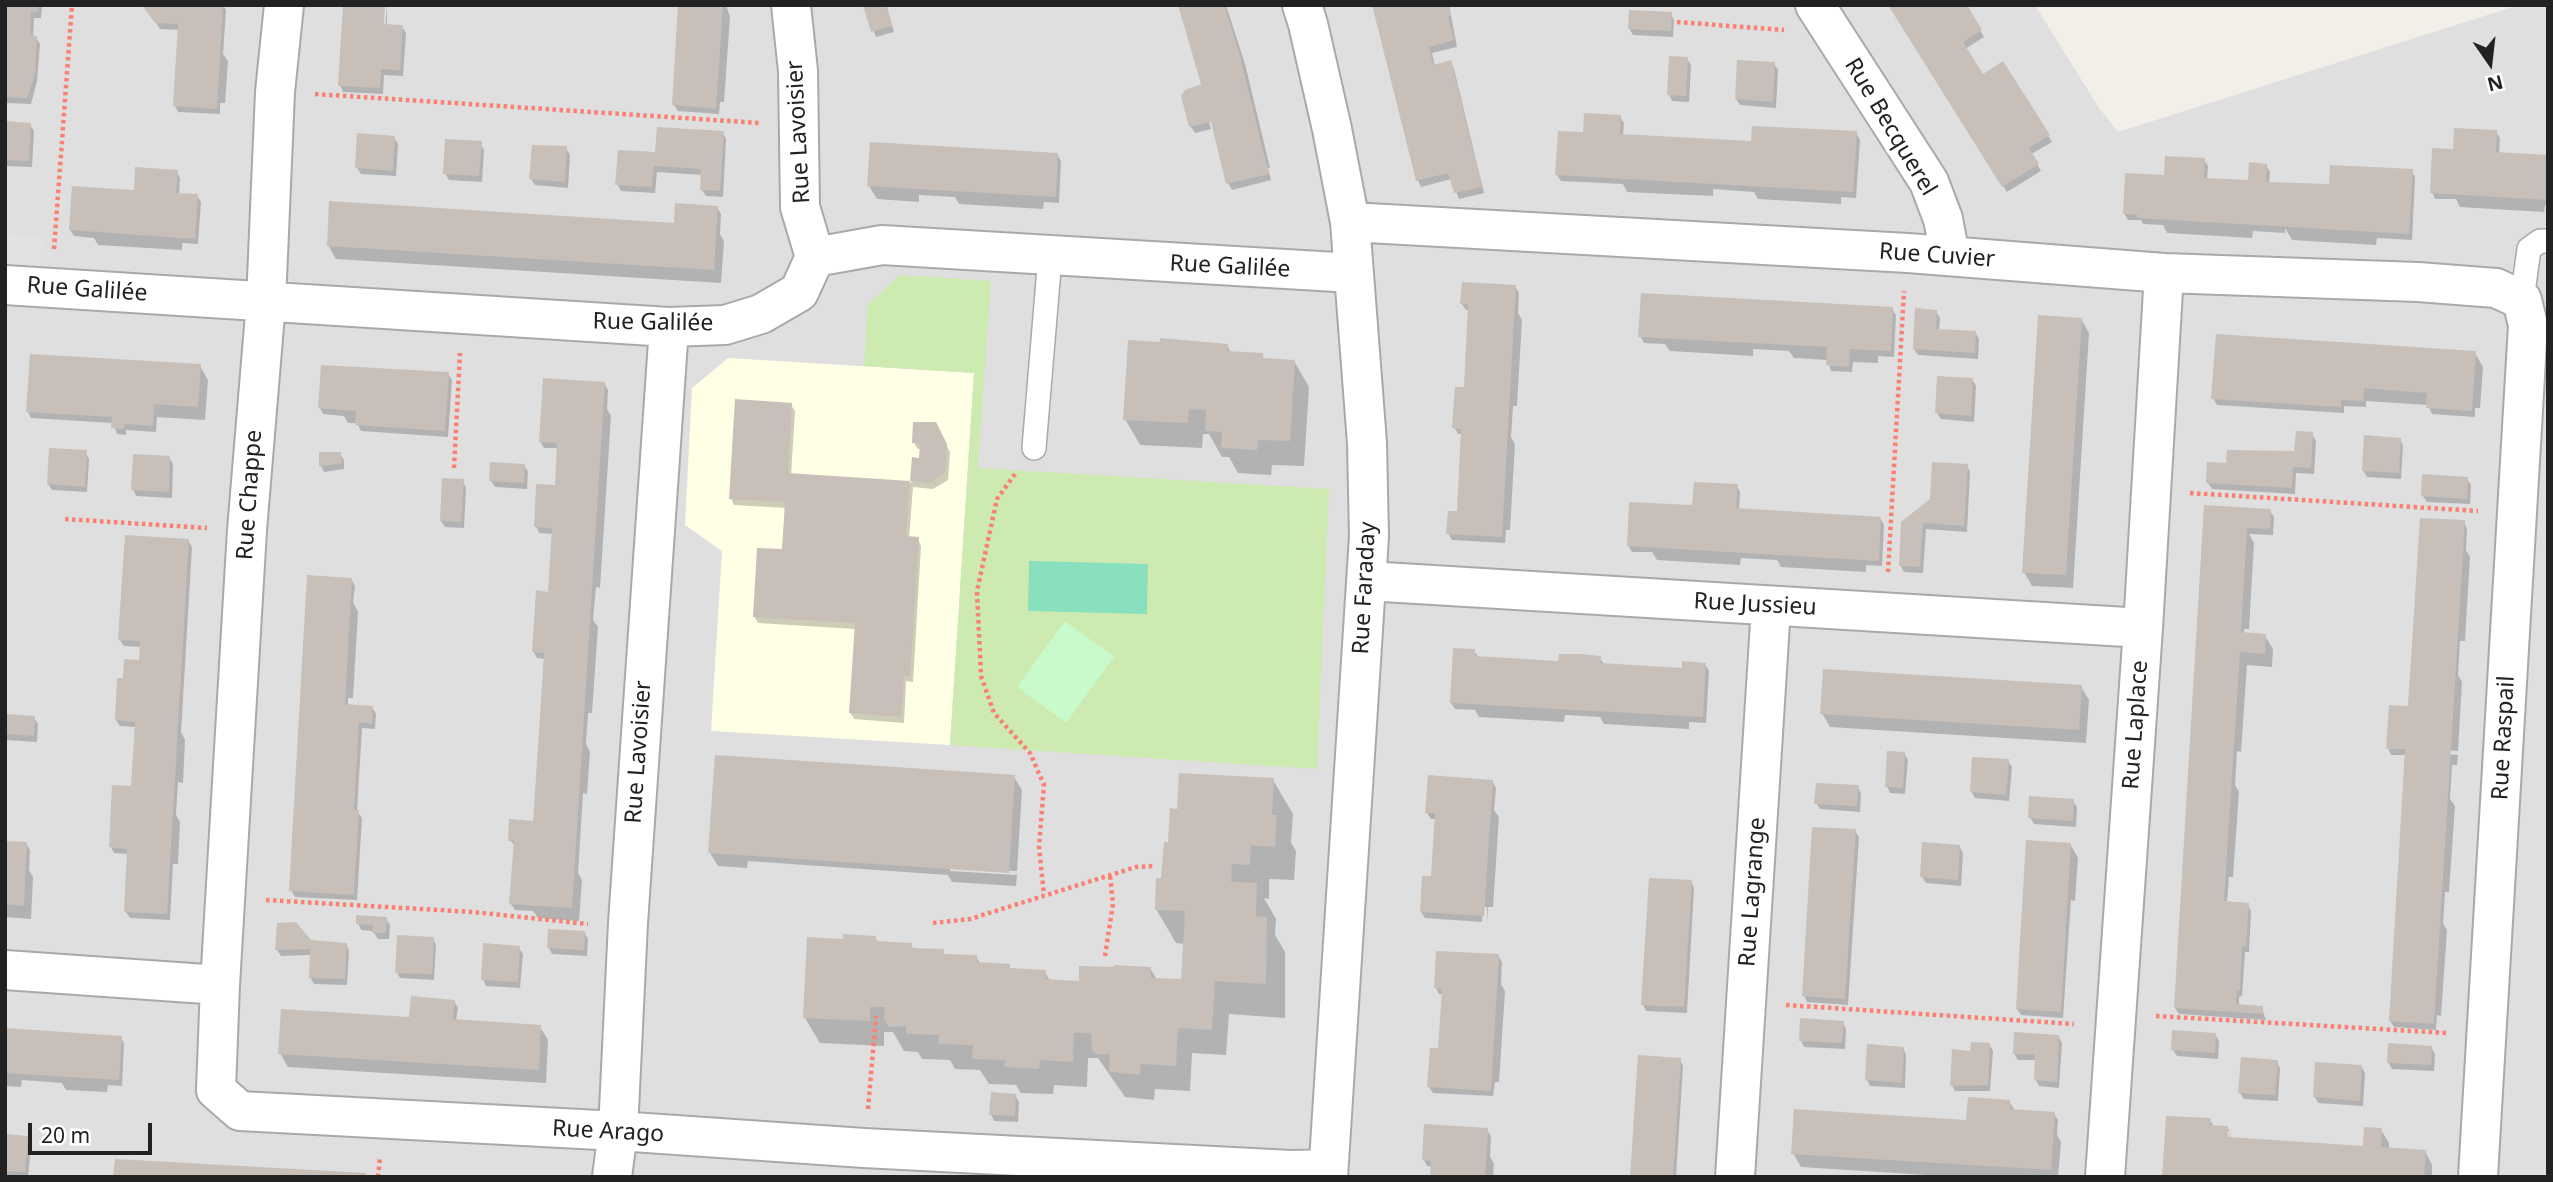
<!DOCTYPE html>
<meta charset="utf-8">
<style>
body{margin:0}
#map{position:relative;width:2553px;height:1182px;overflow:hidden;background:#f2efe9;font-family:"Noto Sans",sans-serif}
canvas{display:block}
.frame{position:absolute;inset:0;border:7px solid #222;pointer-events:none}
.north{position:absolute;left:2455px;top:28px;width:70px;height:70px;-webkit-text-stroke:5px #fff;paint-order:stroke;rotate:166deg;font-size:19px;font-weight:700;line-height:28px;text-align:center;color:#222}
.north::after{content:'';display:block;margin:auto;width:24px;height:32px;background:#222;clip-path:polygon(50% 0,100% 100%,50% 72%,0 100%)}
.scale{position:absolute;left:28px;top:1123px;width:124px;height:32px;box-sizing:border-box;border:4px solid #222;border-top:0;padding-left:9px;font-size:21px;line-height:24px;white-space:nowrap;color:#222;-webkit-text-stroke:5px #fff;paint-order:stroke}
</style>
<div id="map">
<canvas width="2553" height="1182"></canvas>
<div class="frame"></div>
<div class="north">N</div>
<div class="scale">20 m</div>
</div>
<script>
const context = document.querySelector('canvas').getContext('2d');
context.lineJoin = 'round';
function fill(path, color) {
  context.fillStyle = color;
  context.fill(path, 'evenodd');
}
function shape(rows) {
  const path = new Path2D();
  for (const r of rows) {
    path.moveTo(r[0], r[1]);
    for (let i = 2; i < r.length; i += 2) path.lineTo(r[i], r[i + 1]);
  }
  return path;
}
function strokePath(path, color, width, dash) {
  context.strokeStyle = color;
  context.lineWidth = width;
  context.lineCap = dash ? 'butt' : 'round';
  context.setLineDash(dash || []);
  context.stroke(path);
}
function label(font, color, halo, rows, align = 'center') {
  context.font = font + ' "Noto Sans",sans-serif';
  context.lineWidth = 7;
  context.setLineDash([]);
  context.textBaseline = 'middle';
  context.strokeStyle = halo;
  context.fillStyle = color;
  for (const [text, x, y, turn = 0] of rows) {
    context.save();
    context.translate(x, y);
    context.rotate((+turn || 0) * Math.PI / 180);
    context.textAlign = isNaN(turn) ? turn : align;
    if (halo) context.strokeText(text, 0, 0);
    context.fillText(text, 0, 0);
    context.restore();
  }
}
const residential = shape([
 [5,5,2035,5,2099,108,2118,132,2519,5,2548,5,2548,1177,5,1177]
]);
const education = shape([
 [728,358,974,373,950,745,711,731,722,551,685,525,692,388]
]);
const grass = shape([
 [900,275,991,281,978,468,1329,489,1317,769,950,745,974,373,864,366,868,304]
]);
const park = shape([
 [1065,621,1114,657,1066,723,1017,687]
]);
const pitch = shape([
 [1029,561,1148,564,1147,614,1028,611]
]);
const parking = shape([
 [5,234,42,236,40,269,5,267]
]);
const shadow = shape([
 [5,5,42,5,41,18,34,18,33,37,36,38,40,44,37,81,31,104,5,103],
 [145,5,223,5,226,10,223,54,228,61,225,103,220,103,220,114,178,112,175,106,179,30,160,29],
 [387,5,387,26,402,27,406,33,403,76,384,75,383,94,343,92,340,85,382,32,385,32],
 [680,5,726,5,730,17,724,102,720,102,719,114,678,111,674,105],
 [865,5,892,5,887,7,894,32,876,37],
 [1180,5,1226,5,1245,64,1270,168,1268,168,1271,180,1232,190,1228,183,1205,91,1201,91,1211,129,1195,133,1191,127,1183,97,1186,91,1203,85],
 [1374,5,1449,5,1457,47,1432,53,1435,66,1451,62,1454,69,1484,193,1459,199,1451,179,1421,187,1418,180],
 [1889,5,1965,5,1984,37,1965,49,1982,76,2003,63,2052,142,2031,154,2041,171,2007,192],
 [1671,14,1674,20,1673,37,1633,35,1629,28],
 [1687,59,1691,65,1689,102,1672,101,1669,94],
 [1774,64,1778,70,1776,108,1740,105,1736,99],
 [1620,117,1624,123,1623,136,1753,143,1856,133,1860,140,1856,198,1841,197,1841,204,1758,199,1754,192,1713,189,1713,196,1627,192,1623,184,1561,181,1557,175,1584,134],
 [5,123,30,125,34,131,32,167,5,166],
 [2496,132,2500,138,2499,154,2548,157,2548,205,2545,205,2544,212,2460,207,2456,199,2435,199,2432,192,2452,151],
 [723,133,726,139,723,197,706,196,702,190,703,175,657,172,655,193,621,191,617,184,657,153],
 [394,138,398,144,396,176,361,174,357,168],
 [480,143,484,150,482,182,449,180,445,173],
 [566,148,570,155,568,188,535,185,531,179],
 [1057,154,1061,161,1059,203,1044,202,1043,209,959,204,955,197,919,195,919,202,877,199,869,186],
 [2204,160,2208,166,2207,180,2249,182,2266,165,2270,172,2269,183,2332,187,2412,171,2415,177,2412,240,2377,238,2376,245,2292,240,2285,228,2285,233,2253,231,2252,238,2167,233,2163,225,2143,224,2141,220,2128,220,2124,213,2167,177],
 [177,172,180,178,179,195,197,195,201,202,198,244,182,243,182,250,98,245,94,238,74,236,70,230],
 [717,207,721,214,720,234,724,241,721,283,336,259,328,245,677,225],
 [1515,286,1519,293,1518,313,1522,320,1517,406,1513,406,1511,437,1515,444,1510,530,1506,530,1505,543,1452,540,1448,533,1458,518,1463,434,1458,434,1454,427,1465,389,1470,310,1466,310,1462,304],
 [1892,309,1896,315,1894,357,1878,356,1878,363,1853,362,1852,372,1831,371,1828,360,1794,358,1789,351,1753,349,1753,356,1670,351,1665,344,1644,343,1640,336],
 [1936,311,1940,318,1939,331,1975,332,1979,339,1978,359,1918,355,1914,349],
 [2081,319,2089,333,2073,588,2032,586,2024,572],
 [1162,343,1227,345,1231,353,1262,355,1265,360,1294,361,1309,387,1304,466,1272,465,1271,475,1238,473,1229,457,1222,457,1209,434,1203,434,1202,448,1140,445,1125,419],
 [2475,353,2483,367,2480,408,2475,408,2475,417,2432,414,2428,405,2366,401,2366,407,2344,406,2344,413,2217,405,2213,398],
 [200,366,208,380,205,420,157,417,156,432,126,430,126,435,117,434,113,423,31,418,28,412],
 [448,374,452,380,448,437,361,431,357,423,348,423,344,416,323,414,320,408],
 [1972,379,1976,386,1974,422,1941,419,1937,413],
 [604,383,608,390,607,409,611,416,600,588,596,587,593,620,598,627,592,713,588,713,586,744,590,752,587,794,583,793,578,873,582,880,579,921,538,918,533,911,515,910,511,904,515,846,510,840,535,822,545,659,537,658,534,652,549,593,553,534,539,533,536,526,556,487,558,448,544,448,540,441],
 [791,405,795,411,791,475,911,483,914,459,921,460,921,449,918,449,914,443,935,424,950,452,948,480,933,489,913,487,909,538,918,539,921,546,913,682,906,681,904,723,854,719,850,712,856,629,758,623,754,616,784,551,787,508,734,505,731,498],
 [2312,434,2316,441,2314,474,2296,473,2295,494,2212,489,2208,483,2228,464,2296,453],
 [2400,439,2403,446,2401,479,2367,477,2363,470],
 [85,452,89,459,87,492,52,490,48,484],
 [340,454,344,460,344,469,324,472,321,466],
 [169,458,173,464,172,498,136,496,133,489],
 [524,465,528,472,527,489,495,487,491,481],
 [1967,465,1970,472,1967,532,1926,529,1923,573,1904,572,1901,566,1932,500],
 [2467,479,2471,485,2470,504,2427,502,2423,496],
 [463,481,466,488,464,528,445,527,441,521],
 [1737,486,1740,492,1739,510,1880,518,1884,525,1882,566,1866,565,1866,572,1781,567,1777,560,1741,558,1740,565,1657,560,1652,552,1632,552,1628,545],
 [2206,507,2270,511,2274,517,2273,535,2249,534,2254,543,2249,629,2244,629,2244,634,2265,636,2273,649,2272,667,2247,665,2241,752,2237,751,2235,785,2239,792,2233,877,2229,877,2227,903,2248,905,2251,911,2249,952,2245,952,2242,996,2239,997,2239,1006,2262,1008,2266,1020,2179,1014,2175,1008],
 [2464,522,2467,529,2466,550,2470,557,2465,641,2460,641,2458,675,2462,682,2458,751,2413,748,2413,752,2458,755,2457,765,2452,765,2450,799,2455,806,2449,892,2445,892,2443,923,2447,930,2441,1016,2437,1015,2436,1030,2394,1027,2390,1021,2407,755,2391,755,2388,748,2410,708],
 [188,540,192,547,181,732,185,740,183,783,178,782,176,815,180,822,178,864,173,864,170,920,130,918,126,912,129,854,114,853,111,847,133,788,136,727,120,726,116,720,124,679,140,662,141,647,124,646,120,640],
 [351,579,355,586,353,602,358,612,353,698,348,698,348,706,372,707,376,714,375,729,362,728,357,811,362,818,357,900,295,897,291,890],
 [1474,651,1479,658,1560,663,1600,658,1604,664,1685,671,1705,664,1709,671,1706,723,1689,722,1689,729,1604,724,1600,717,1565,715,1564,722,1479,717,1475,710,1455,709,1451,703],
 [2081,687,2089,700,2086,743,1830,727,1822,713],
 [5,716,34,718,38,724,37,742,5,740],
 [1904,753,1908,760,1905,794,1890,793,1887,786],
 [2008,761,2012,767,2009,801,1975,798,1971,791],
 [1014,777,1022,790,1017,871,950,867,950,871,1017,875,1016,886,952,882,948,875,748,861,747,868,718,866,710,853],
 [1273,780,1293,814,1291,843,1296,851,1294,880,1269,879,1269,899,1264,898,1276,919,1275,935,1285,952,1285,1018,1229,1014,1226,1055,1192,1053,1190,1091,1155,1089,1154,1100,1125,1097,1098,1058,1088,1058,1087,1087,1054,1085,1053,1094,1021,1093,1016,1085,989,1084,980,1070,955,1069,950,1060,922,1059,918,1052,904,1051,893,1032,884,1032,884,1046,820,1043,805,1018,844,941,875,937,878,943,911,945,914,950,943,951,945,956,976,957,981,964,1009,966,1012,970,1045,972,1050,981,1080,982,1150,968,1157,980,1185,981,1185,944,1176,943,1156,909,1179,811],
 [1492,781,1496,788,1494,810,1499,817,1493,907,1488,907,1487,922,1487,907,1483,907,1482,922,1425,918,1421,912,1433,878,1437,819,1431,819,1427,813],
 [1858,787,1861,793,1860,812,1820,809,1816,803],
 [2073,801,2077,807,2076,827,2034,824,2030,817],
 [1855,831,1859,837,1848,1005,1807,1002,1804,995],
 [5,843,26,844,30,850,29,870,33,877,31,919,5,917],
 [2070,844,2078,858,2075,901,2071,900,2063,1018,2021,1015,2017,1009],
 [1959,846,1963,853,1961,886,1926,883,1922,877],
 [1691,881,1694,888,1687,1013,1646,1011,1643,1004],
 [386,919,390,925,389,939,378,939,373,931,361,930,358,923],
 [278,925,310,942,346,944,349,951,347,985,314,984,310,977,312,955,281,956,277,950],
 [584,932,588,939,587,956,552,954,549,948],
 [433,938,436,945,434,980,400,978,397,972],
 [519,948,523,954,520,988,486,986,483,979],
 [1498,956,1502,962,1501,984,1505,991,1499,1082,1495,1082,1493,1096,1433,1093,1429,1087,1440,1055,1443,994,1439,994,1436,988],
 [454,1001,458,1008,456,1021,540,1027,548,1040,546,1083,288,1067,280,1053,413,1019],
 [1843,1023,1846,1029,1845,1049,1804,1047,1801,1040],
 [5,1030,121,1037,124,1044,122,1086,108,1085,107,1092,66,1090,62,1083,22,1080,21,1087,5,1086],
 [2215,1034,2219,1041,2218,1059,2177,1056,2173,1050],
 [2058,1036,2062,1043,2059,1088,2039,1086,2036,1080,2037,1060,2018,1060,2014,1053],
 [1989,1044,1993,1051,1990,1091,1955,1091,1952,1085,1972,1052],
 [2431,1047,2435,1054,2434,1071,2392,1069,2388,1062],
 [1903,1048,1906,1055,1905,1088,1870,1086,1867,1080],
 [1680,1060,1683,1066,1676,1177,1631,1177],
 [2277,1062,2280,1068,2278,1101,2244,1099,2240,1093],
 [2361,1066,2365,1073,2363,1106,2318,1103,2315,1097],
 [1015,1095,1019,1102,1018,1122,994,1121,991,1114],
 [2009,1101,2015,1111,2054,1114,2058,1120,2057,1135,2061,1142,2058,1177,1958,1177,1801,1167,1793,1153,1968,1122],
 [2210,1120,2214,1127,2227,1127,2230,1131,2226,1131,2229,1146,2230,1132,2231,1139,2364,1147,2381,1130,2389,1143,2389,1149,2425,1151,2432,1165,2432,1177,2164,1177],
 [1487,1130,1491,1136,1490,1156,1494,1164,1493,1177,1431,1177,1432,1167,1427,1166,1424,1160],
 [5,1136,27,1138,31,1145,28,1177,5,1176]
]);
const building = shape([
 [5,5,38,5,38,12,31,12,30,35,37,36,35,74,27,98,5,97],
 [142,5,223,5,217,109,173,106,178,24,155,23],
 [343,5,385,5,384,24,403,25,400,70,381,69,380,88,338,86],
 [678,5,723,5,716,109,672,105],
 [863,5,886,5,892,26,871,32],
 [1178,5,1224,5,1238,48,1269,174,1226,184,1211,122,1189,127,1181,96,1185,90,1201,84],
 [1372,5,1448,5,1451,16,1448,16,1454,40,1429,47,1433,65,1451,60,1482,187,1454,193,1448,173,1416,181],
 [1888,5,1967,5,1982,30,1963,42,1983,74,2003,61,2050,135,2029,148,2039,164,2002,187],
 [1629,10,1672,12,1671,31,1628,29],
 [1669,56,1688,57,1686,96,1667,95],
 [1737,60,1775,62,1773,102,1735,99],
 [1584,113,1621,115,1620,134,1751,141,1752,126,1857,131,1853,192,1555,175,1558,131,1583,132],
 [5,121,31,123,29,161,5,160],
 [657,127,724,131,720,191,700,190,701,169,654,166,652,187,615,185,618,150,655,152],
 [2454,128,2497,130,2496,152,2548,155,2548,200,2430,193,2432,148,2453,149],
 [357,133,395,136,393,171,355,168],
 [445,139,482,141,479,176,443,174],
 [870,142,1058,153,1056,197,867,186],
 [532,145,567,146,565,182,529,179],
 [2165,156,2205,158,2204,178,2248,180,2249,162,2267,164,2266,182,2329,184,2330,165,2413,169,2409,234,2137,218,2137,214,2123,214,2125,173,2164,175],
 [135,167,178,170,176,193,198,194,195,239,69,230,72,186,134,190],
 [329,201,674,223,675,203,718,206,714,270,327,246],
 [1462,282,1516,285,1502,537,1446,534,1448,511,1457,511,1461,429,1452,428,1455,387,1464,387,1468,304,1460,304],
 [1641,293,1893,307,1891,351,1850,349,1849,367,1826,365,1827,347,1638,337],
 [1915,308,1937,310,1936,329,1976,331,1975,353,1913,349],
 [2038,315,2082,318,2066,575,2022,573],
 [2216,334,2476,351,2472,411,2426,408,2427,393,2364,388,2363,401,2341,400,2341,407,2211,399],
 [1160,338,1228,344,1227,351,1263,353,1263,358,1295,360,1290,441,1258,440,1257,450,1221,448,1222,432,1205,431,1206,410,1189,409,1188,423,1123,420,1128,340,1160,342],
 [30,354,201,364,198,407,154,404,153,426,124,424,124,429,111,428,112,417,26,412],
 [321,365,449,372,445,431,355,425,356,411,318,408],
 [1937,376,1973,378,1971,416,1935,413],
 [543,378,605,382,572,908,509,904,514,840,508,841,509,819,533,821,536,778,544,653,532,652,536,590,548,592,552,528,534,527,536,484,555,485,557,443,539,442],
 [735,399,792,403,788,473,910,481,906,536,919,537,910,676,904,676,901,717,849,713,855,623,753,617,757,548,782,549,785,502,729,499],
 [913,422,936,422,947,444,945,473,929,483,910,481,912,457,919,458,920,443,912,443],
 [2296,431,2313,432,2311,468,2293,467,2292,488,2206,483,2207,462,2226,463,2227,450,2294,451],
 [2364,435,2401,438,2399,473,2362,471],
 [49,448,87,450,85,487,47,484],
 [319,452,341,452,342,463,319,467],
 [133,454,170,456,169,492,131,490],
 [490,462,525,464,524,483,489,481],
 [1932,462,1968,464,1964,526,1923,523,1920,567,1899,566,1901,522,1930,499],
 [2422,474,2468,477,2467,499,2421,496],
 [442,478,464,479,461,522,440,521],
 [1694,482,1738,484,1736,508,1881,517,1879,561,1627,546,1629,502,1692,505],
 [2204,505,2271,509,2270,529,2247,528,2241,632,2266,634,2265,654,2240,652,2224,901,2249,903,2246,946,2242,946,2240,991,2237,991,2236,1004,2263,1006,2263,1014,2174,1008],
 [2420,518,2465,520,2434,1024,2389,1021,2405,749,2386,749,2389,705,2408,706],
 [125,535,189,539,167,914,124,912,127,849,109,847,112,785,131,786,135,722,115,720,117,678,123,678,124,659,139,660,140,641,118,640],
 [307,575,352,578,345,704,373,706,372,724,359,722,354,810,359,810,354,895,289,891],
 [1453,648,1475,649,1475,656,1558,661,1559,654,1579,654,1601,656,1601,663,1682,668,1682,661,1706,663,1703,717,1450,703],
 [1823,669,2082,685,2079,730,1820,714],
 [5,714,35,716,34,736,5,734],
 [1887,751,1905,752,1903,788,1885,787],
 [715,755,1015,775,1009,873,708,853],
 [1972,757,2009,759,2006,795,1970,792],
 [1179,773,1274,778,1272,815,1277,815,1275,847,1251,845,1250,865,1232,864,1231,882,1257,883,1256,916,1267,917,1266,984,1215,981,1212,1030,1178,1028,1176,1066,1141,1064,1140,1075,1109,1072,1110,1054,1096,1054,1092,1051,1091,1033,1074,1033,1073,1062,1040,1060,1039,1069,1004,1067,1005,1060,972,1059,973,1045,938,1044,939,1035,906,1034,906,1026,889,1027,884,1020,885,1007,870,1007,870,1021,803,1018,807,937,843,939,843,934,876,936,876,941,912,943,912,948,944,949,944,954,977,955,977,962,1010,964,1010,968,1046,970,1045,979,1079,981,1079,966,1113,967,1114,965,1151,967,1151,978,1181,979,1185,911,1155,910,1156,878,1161,878,1164,842,1168,842,1170,808,1177,809],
 [1428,775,1493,780,1484,916,1420,912,1422,876,1431,876,1435,813,1425,813],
 [1816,783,1859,785,1857,806,1814,804],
 [2029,796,2074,799,2073,821,2028,818],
 [1812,827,1856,829,1845,999,1802,996],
 [2026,840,2071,843,2061,1012,2016,1009],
 [5,841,27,842,24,906,5,904],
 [1922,842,1960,845,1958,880,1920,877],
 [1649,878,1692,880,1684,1007,1641,1005],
 [356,915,387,917,386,933,372,933,373,925,356,924],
 [296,922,311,940,347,943,345,979,309,978,310,949,275,950,277,923],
 [548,929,585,931,584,950,547,948],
 [397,935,434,937,432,974,395,973],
 [483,943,520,946,518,982,481,980],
 [1436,951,1499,954,1491,1091,1427,1087,1430,1048,1438,1048,1442,989,1434,988],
 [411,996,455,1000,453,1019,541,1025,539,1070,278,1054,281,1009,409,1017],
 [1800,1018,1844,1021,1842,1043,1799,1041],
 [5,1028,122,1036,119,1080,5,1073],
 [2172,1030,2216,1033,2215,1053,2171,1050],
 [2014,1032,2059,1035,2057,1082,2034,1080,2035,1054,2013,1054],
 [1971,1042,1990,1043,1988,1085,1950,1086,1952,1049,1970,1051],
 [2388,1043,2432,1046,2431,1065,2387,1063],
 [1867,1044,1904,1047,1902,1083,1865,1080],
 [1638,1055,1681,1058,1673,1177,1630,1177],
 [2241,1057,2278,1060,2275,1095,2238,1093],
 [2315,1062,2362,1065,2360,1101,2313,1097],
 [991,1092,1016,1094,1015,1116,989,1115],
 [1968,1097,2010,1100,2010,1109,2055,1112,2051,1170,1791,1154,1794,1109,1966,1120],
 [2166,1116,2211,1118,2210,1125,2228,1126,2228,1137,2363,1146,2364,1127,2382,1128,2381,1147,2426,1150,2424,1177,2162,1177],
 [1424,1124,1488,1128,1485,1177,1430,1177,1431,1161,1422,1160],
 [5,1134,28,1136,25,1172,5,1171],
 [115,1159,135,1160,366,1173,366,1177,113,1177]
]);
const path = shape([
 [1677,22,1784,30],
 [315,94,760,123],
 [54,249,72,5],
 [454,468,460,353],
 [1015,474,997,499,977,591,981,676,994,713,1030,753,1044,785,1039,847,1044,895],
 [2190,493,2478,511],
 [65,519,207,528],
 [1888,572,1904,291],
 [266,900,473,912,588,924],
 [933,923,970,919,1136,867,1153,866],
 [1105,956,1113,904,1110,875],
 [1786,1005,2074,1024],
 [2156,1016,2447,1033],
 [868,1109,876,1016],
 [378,1177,380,1157]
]);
const service = shape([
 [2522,300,2529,249,2540,241,2548,241],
 [1034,448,1050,257]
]);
const minor = shape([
 [791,5,798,71,800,207,815,257],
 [1302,5,1308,24,1332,129,1350,222,1367,443,1369,536,1328,1177],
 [1815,5,1929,182,1943,219,1950,256],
 [1350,222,1908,253,2164,273,2418,282,2496,288,2522,300,2528,325,2478,1177],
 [815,257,882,245,1353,273],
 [5,285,669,327,725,325,761,314,799,292,815,257],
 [1367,581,2143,628],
 [5,970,220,985,216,1090,240,1111,618,1131,864,1148,1291,1170,1328,1169],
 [220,985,247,530,266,302,275,92,284,5],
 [612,1177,618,1131,628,923,669,327],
 [1735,1177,1771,607],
 [2105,1177,2143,628,2164,273]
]);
const streetNames = [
 ["Rue Becquerel",1890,127,59],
 ["Rue Lavoisier",799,132,-93],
 ["Rue Cuvier",1937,256,4],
 ["Rue Galilée",1230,267,3],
 ["Rue Galilée",87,290,4],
 ["Rue Galilée",653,323,1],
 ["Rue Chappe",250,495,-86],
 ["Rue Faraday",1365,588,-87],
 ["Rue Jussieu",1755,605,3],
 ["Rue Laplace",2136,725,-86],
 ["Rue Raspail",2504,738,-87],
 ["Rue Lavoisier",639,752,-86],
 ["Rue Lagrange",1753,892,-86],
 ["Rue Arago",608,1132,3]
];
fill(residential, '#e0dfdf');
fill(education, '#ffffe5');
fill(grass, '#cdebb0');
fill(park, '#c8facc');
fill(pitch, '#88e0be');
fill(parking, '#e2e2e2');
fill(shadow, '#0003');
fill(building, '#c7bfb8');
strokePath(service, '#a9a9a9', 26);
strokePath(minor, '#a9a9a9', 42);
strokePath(path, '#fa8072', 4.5, [3.5, 3.5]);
strokePath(service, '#fff', 23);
strokePath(minor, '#fff', 38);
label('23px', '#222', '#fff', streetNames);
</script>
